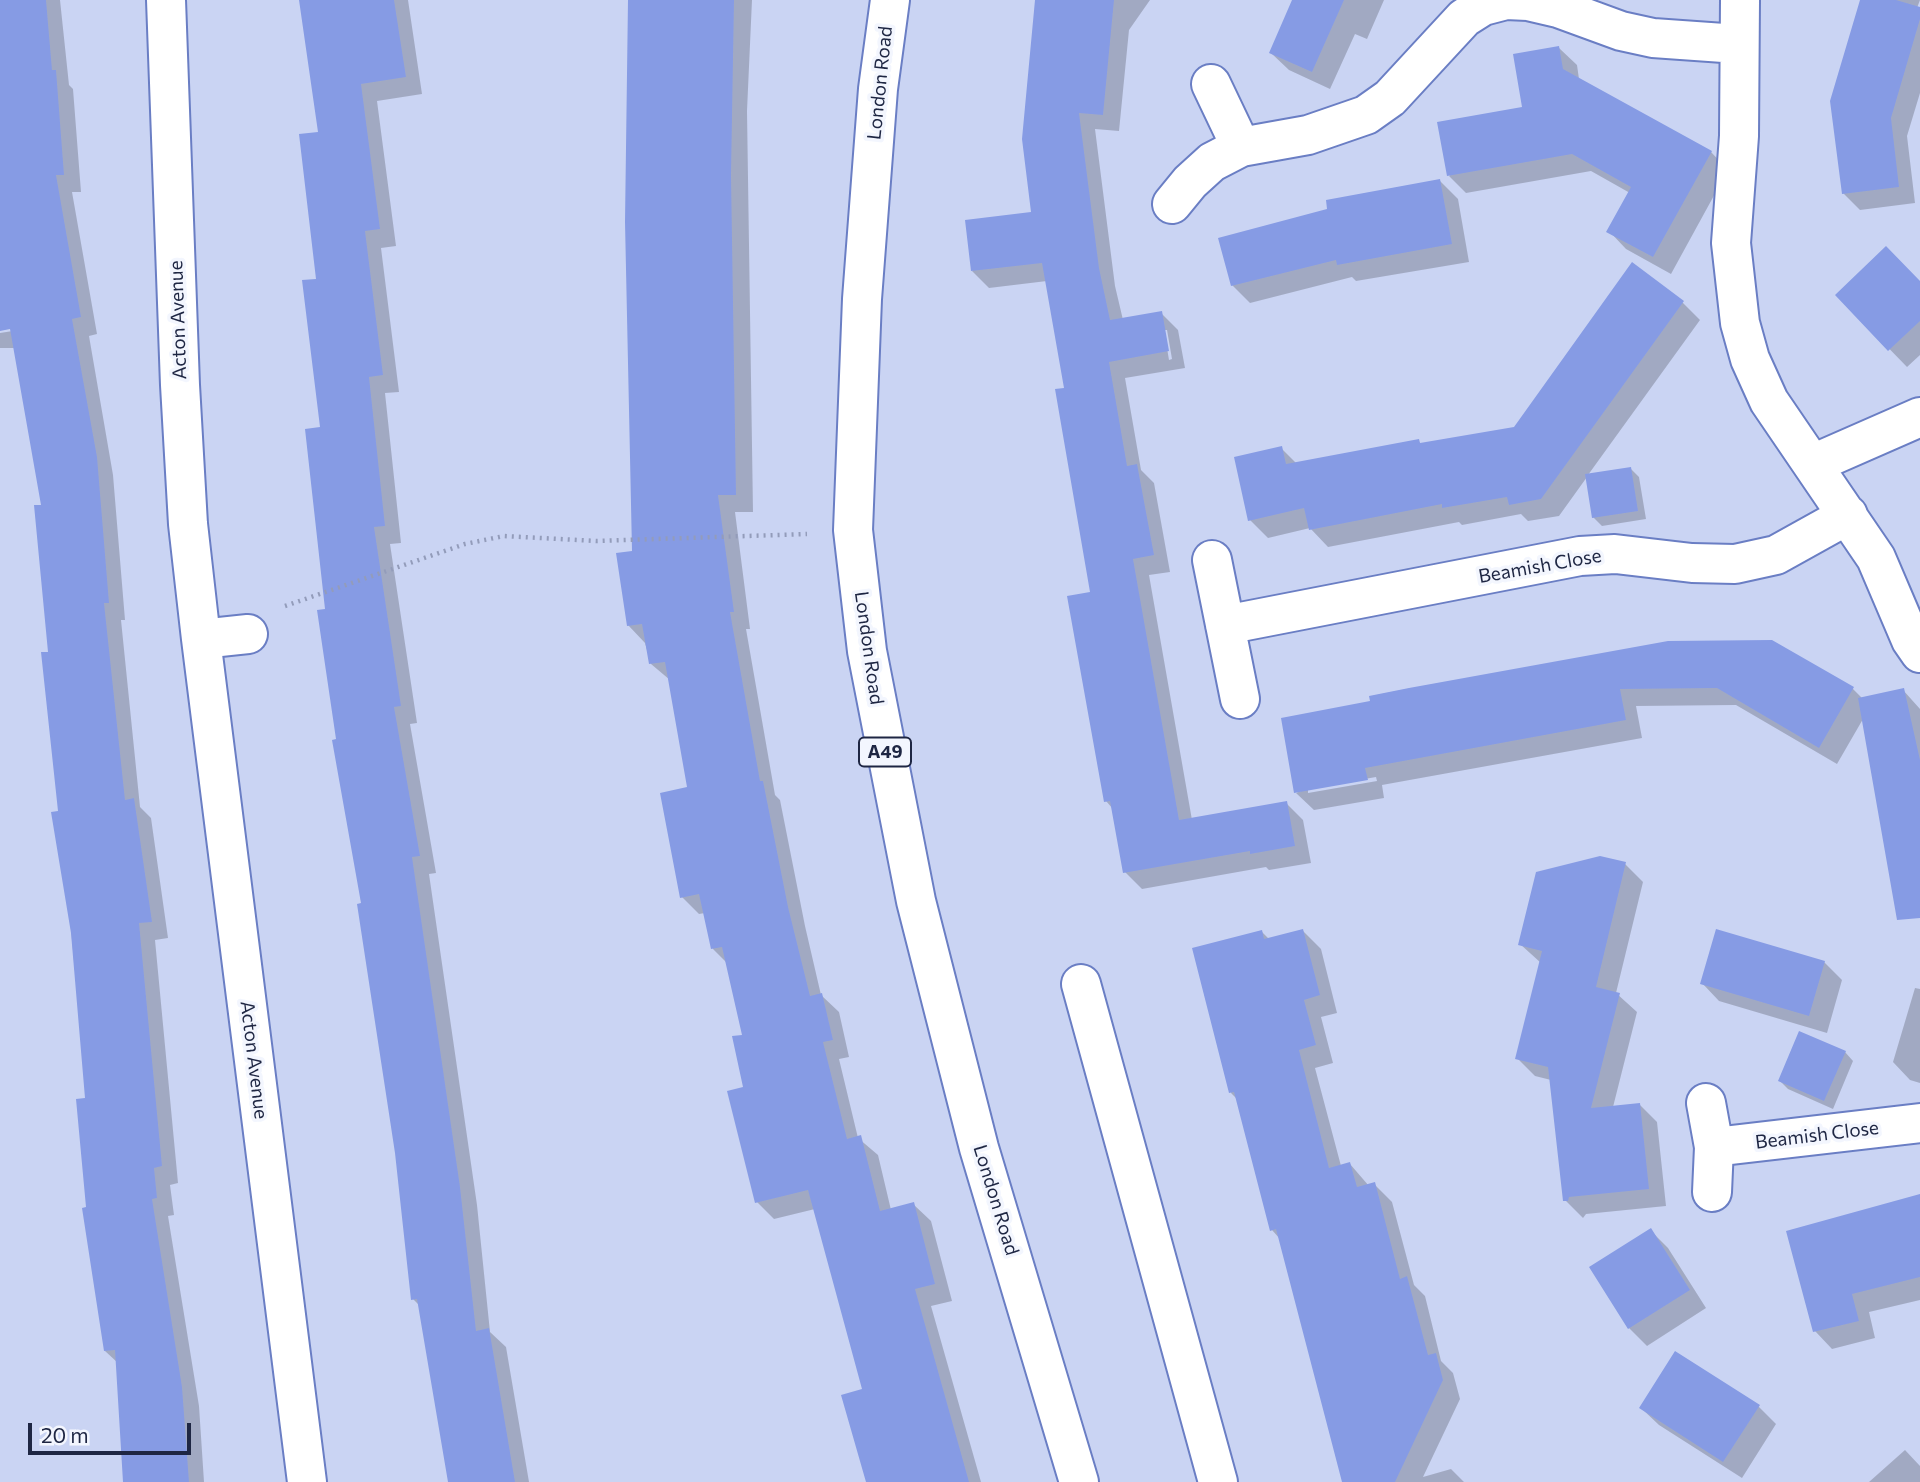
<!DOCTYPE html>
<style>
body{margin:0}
#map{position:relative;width:1920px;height:1482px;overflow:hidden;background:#cad4f3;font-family:Commissioner,sans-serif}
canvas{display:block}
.scale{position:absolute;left:28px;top:1423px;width:163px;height:32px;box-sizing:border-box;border:4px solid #1e2643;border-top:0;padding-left:9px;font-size:21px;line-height:24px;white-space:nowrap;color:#1e2643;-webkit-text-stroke:5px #f3f6fe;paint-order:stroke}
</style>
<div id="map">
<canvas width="1920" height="1482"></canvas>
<div class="scale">20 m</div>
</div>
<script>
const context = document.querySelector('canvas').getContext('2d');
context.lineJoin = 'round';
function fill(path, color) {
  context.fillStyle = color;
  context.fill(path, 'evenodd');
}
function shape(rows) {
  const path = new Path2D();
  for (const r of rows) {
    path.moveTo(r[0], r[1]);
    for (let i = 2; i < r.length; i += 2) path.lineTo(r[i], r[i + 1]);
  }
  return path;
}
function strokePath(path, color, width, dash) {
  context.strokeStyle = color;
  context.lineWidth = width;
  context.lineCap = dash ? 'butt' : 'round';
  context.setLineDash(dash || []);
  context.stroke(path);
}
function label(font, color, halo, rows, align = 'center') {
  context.font = font + ' Commissioner,sans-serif';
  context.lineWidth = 7;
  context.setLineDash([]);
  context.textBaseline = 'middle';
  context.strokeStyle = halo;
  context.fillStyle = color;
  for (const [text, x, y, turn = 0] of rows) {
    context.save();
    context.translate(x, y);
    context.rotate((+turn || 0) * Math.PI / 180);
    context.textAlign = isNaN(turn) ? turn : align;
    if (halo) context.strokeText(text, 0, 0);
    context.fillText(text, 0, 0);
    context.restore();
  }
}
const shadow = shape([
 [0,0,60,0,69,85,73,89,81,192,72,192,97,334,89,336,113,475,125,620,121,620,140,807,151,818,168,938,155,940,178,1183,170,1185,174,1215,168,1216,199,1406,204,1482,125,1482,118,1363,105,1351,88,1209,87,1100,60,812,43,506,15,348,0,348,0,333,19,330,18,326,0,329],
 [300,0,408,0,422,94,377,101,396,246,381,248,399,392,385,393,401,543,390,544,417,723,410,724,436,873,429,874,477,1205,490,1332,506,1347,529,1482,460,1482,420,1306,413,1299,397,1152,338,740,327,611,318,280,320,133],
 [631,0,752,0,747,111,753,512,735,512,750,629,746,629,775,795,780,800,805,926,821,995,839,1012,849,1057,839,1059,858,1138,878,1155,891,1210,913,1204,931,1221,952,1301,931,1306,981,1482,876,1482,864,1390,815,1209,774,1219,757,1202,745,1088,744,1036,727,963,713,949,705,913,699,914,682,897,689,789,670,680,651,664,645,643,628,625,633,552],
 [1041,0,1150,0,1129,30,1119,131,1095,129,1115,286,1123,320,1161,313,1178,330,1185,368,1125,378,1141,470,1154,483,1170,572,1149,575,1192,820,1286,803,1303,820,1311,863,1269,870,1266,867,1142,889,1125,872,1113,809,1106,801,1092,593,1066,389,1047,281,989,288,972,271,1033,214],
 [1164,330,1167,330,1172,359,1169,360],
 [1294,0,1384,0,1367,39,1355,34,1330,89,1289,70,1271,53],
 [1862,0,1920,0,1917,8,1920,9,1920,93,1907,136,1915,203,1860,210,1843,193],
 [1559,48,1577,65,1579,79,1711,152,1728,170,1671,274,1626,249,1609,231,1630,193,1591,171,1466,193,1449,176,1524,109],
 [1440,181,1458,199,1469,262,1356,281,1352,277,1250,303,1232,285],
 [1632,265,1683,303,1700,320,1588,475,1630,468,1639,477,1646,519,1602,526,1593,517,1587,477,1559,516,1528,521,1521,514,1462,525,1459,522,1328,547,1310,528,1268,538,1250,520,1281,448,1297,464,1418,441,1422,445,1515,428],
 [1920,283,1920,355,1907,367,1837,295],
 [1669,643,1853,689,1863,699,1903,690,1920,709,1920,820,1863,719,1837,764,1736,705,1636,706,1642,738,1382,785,1384,798,1314,810,1296,793],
 [1376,777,1377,781,1308,793,1308,789],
 [1625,864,1643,882,1616,993,1637,1012,1613,1107,1639,1104,1657,1122,1666,1206,1586,1214,1583,1218,1565,1200,1551,1080,1535,1076,1517,1058,1541,963,1520,944],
 [1303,931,1321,949,1337,1013,1321,1017,1333,1063,1315,1068,1341,1166,1350,1164,1369,1186,1374,1184,1392,1202,1414,1285,1425,1296,1441,1361,1453,1373,1460,1399,1423,1477,1451,1469,1464,1482,1344,1482,1280,1239,1272,1230,1237,1099,1231,1093,1262,932,1269,939],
 [1824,962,1842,980,1827,1033,1719,1001,1702,983],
 [1915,988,1920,989,1920,1083,1910,1080,1893,1062],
 [1845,1052,1853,1061,1833,1109,1788,1089,1780,1081],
 [1920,1196,1920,1300,1869,1312,1875,1338,1832,1349,1815,1331],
 [1650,1230,1668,1248,1706,1308,1647,1346,1629,1328],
 [1758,1406,1776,1424,1742,1478,1659,1425,1641,1408],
 [1905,1450,1920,1466,1920,1482,1869,1482]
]);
const building = shape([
 [0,0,46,0,52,70,56,70,64,175,56,175,81,317,72,319,97,457,109,603,104,603,125,800,134,798,152,922,139,923,162,1166,154,1168,157,1198,152,1199,182,1387,189,1482,123,1482,115,1350,104,1351,82,1208,86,1207,76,1099,85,1098,71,933,51,812,58,811,41,652,48,652,34,505,41,505,10,329,0,331],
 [299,0,394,0,406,77,361,84,380,229,365,231,383,375,369,377,385,526,374,527,401,706,394,707,420,856,412,857,460,1187,476,1331,489,1328,515,1482,448,1482,417,1299,411,1300,395,1153,357,904,361,903,332,740,336,739,317,610,325,609,305,429,320,427,302,280,316,279,299,134,318,132],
 [628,0,734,0,731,175,736,495,718,495,734,612,730,612,760,781,763,781,788,907,810,996,822,993,833,1040,823,1042,847,1139,861,1135,880,1211,914,1202,935,1284,915,1289,969,1482,866,1482,841,1395,862,1389,808,1190,755,1203,727,1091,743,1087,732,1036,742,1035,722,947,711,949,699,894,680,898,660,793,687,787,665,662,649,664,642,624,627,626,616,553,632,551,625,222],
 [1035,0,1114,0,1103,115,1079,113,1099,268,1110,320,1162,311,1169,351,1109,362,1127,466,1137,464,1154,555,1133,559,1179,820,1287,801,1295,846,1250,854,1250,851,1123,873,1110,801,1104,802,1067,596,1090,592,1055,389,1064,388,1042,263,971,271,965,220,1031,212,1022,139],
 [1292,0,1344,0,1312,72,1269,53],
 [1860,0,1896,0,1920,7,1920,19,1891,118,1899,187,1842,194,1830,101],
 [1559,46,1563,69,1712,151,1653,257,1606,232,1631,187,1572,154,1447,176,1437,122,1522,107,1513,54],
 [1440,179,1452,244,1337,265,1336,260,1231,286,1218,238,1327,209,1326,200],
 [1886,246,1920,281,1920,321,1888,351,1835,295],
 [1632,262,1684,301,1541,499,1509,505,1507,497,1442,508,1442,504,1309,530,1304,508,1248,521,1234,457,1282,446,1286,464,1419,439,1420,443,1514,427],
 [1631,467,1638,511,1592,518,1585,474],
 [1772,640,1854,687,1819,748,1717,688,1620,689,1626,720,1365,768,1368,780,1294,793,1281,718,1370,701,1369,696,1409,688,1668,641],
 [1904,688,1920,760,1920,918,1897,920,1858,698],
 [1600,856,1626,862,1596,987,1620,993,1591,1108,1640,1103,1649,1189,1569,1197,1568,1201,1563,1201,1548,1067,1515,1059,1542,951,1518,945,1536,872],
 [1303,929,1320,995,1304,1000,1316,1045,1299,1050,1329,1168,1350,1162,1357,1187,1375,1182,1400,1279,1407,1276,1428,1355,1436,1353,1443,1380,1395,1482,1342,1482,1276,1229,1270,1231,1234,1092,1229,1093,1192,948,1262,930,1264,939],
 [1716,929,1825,961,1809,1016,1700,984],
 [1799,1031,1846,1051,1824,1101,1778,1081],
 [1920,1194,1920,1277,1852,1294,1859,1321,1813,1332,1786,1231],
 [1651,1228,1690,1290,1628,1329,1589,1267],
 [1675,1351,1760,1405,1723,1462,1639,1408]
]);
const path = shape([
 [285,606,465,544,504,536,596,541,807,534]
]);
const minor = shape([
 [166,0,180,385,188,524,201,639],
 [1740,0,1739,136,1731,243,1740,323,1750,359,1769,401,1876,558,1911,640,1920,653],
 [1241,147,1308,135,1366,115,1390,98,1464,18,1483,6,1506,0,1528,1,1558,8,1621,31,1653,38,1738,44],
 [1172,204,1190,182,1212,162,1241,147,1211,84],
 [1815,463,1920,417],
 [1212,560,1240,699],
 [1225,625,1580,556,1615,554,1692,563,1735,564,1776,555,1848,515],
 [248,634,201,639,307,1482],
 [1081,984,1218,1482],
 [1706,1103,1714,1147,1712,1192],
 [1714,1147,1920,1123]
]);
const trunk = shape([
 [890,0,878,89,862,299,853,530,867,651,916,901,979,1148,1079,1482]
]);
const shields = [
 [885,752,52]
];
const shieldNames = [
 ["A49",885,752]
];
const streetNames = [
 ["London Road",880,83,-84],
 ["Acton Avenue",178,320,-92],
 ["Beamish Close",1540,566,-10],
 ["London Road",869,648,82],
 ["Acton Avenue",254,1060,83],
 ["Beamish Close",1817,1135,-7],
 ["London Road",996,1200,73]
];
fill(shadow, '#0003');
fill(building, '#869be4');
strokePath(minor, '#6a7ec4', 42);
strokePath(trunk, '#6a7ec4', 42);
strokePath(path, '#939cba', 4.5, [2, 5]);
strokePath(minor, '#fff', 38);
strokePath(trunk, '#fff', 38);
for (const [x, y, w] of shields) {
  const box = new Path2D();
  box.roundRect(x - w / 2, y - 14.5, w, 29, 5);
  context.fillStyle = '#f3f6fe';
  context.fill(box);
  strokePath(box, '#1e2643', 2);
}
label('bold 18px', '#1e2643', null, shieldNames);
label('19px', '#1e2643', '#f3f6fe', streetNames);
</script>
